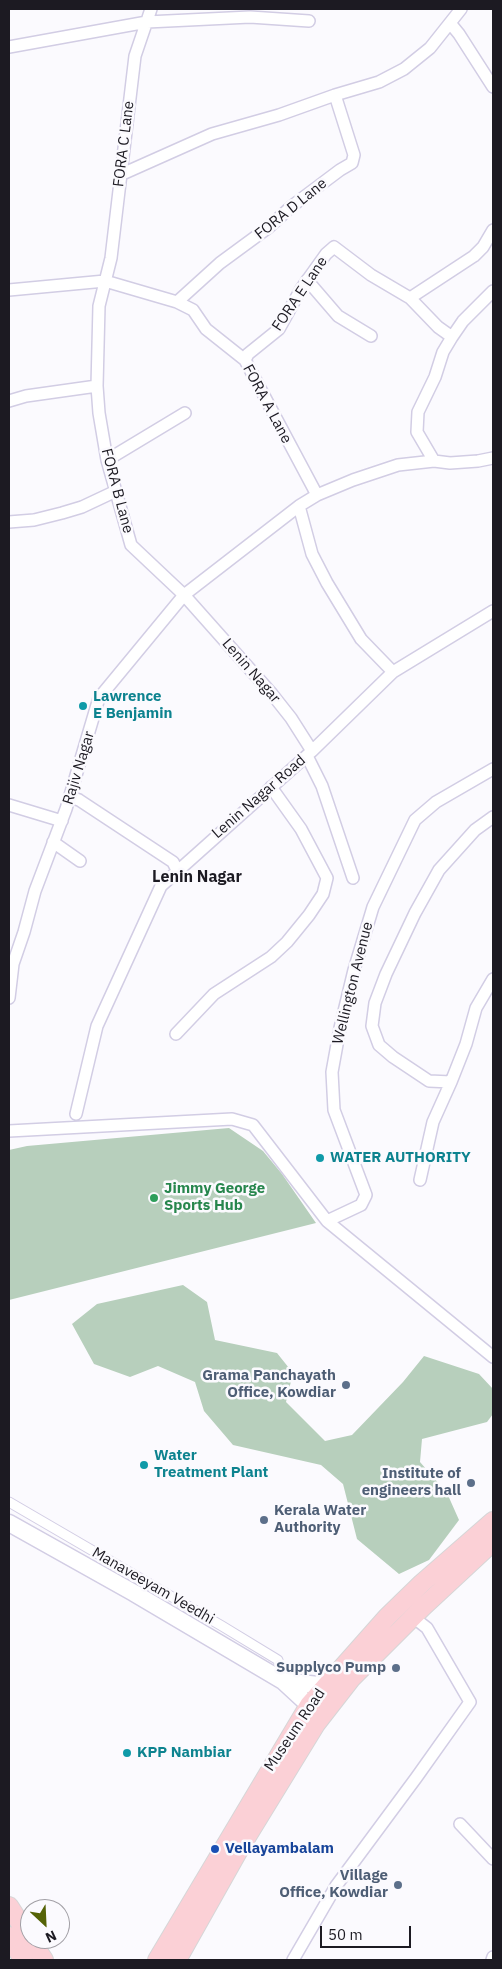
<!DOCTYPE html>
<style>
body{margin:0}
#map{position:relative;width:502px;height:1969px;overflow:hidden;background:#fbfafe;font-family:"IBM Plex Sans",sans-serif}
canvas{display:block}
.frame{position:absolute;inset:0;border:10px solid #1c1a22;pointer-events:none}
.north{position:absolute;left:20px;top:1899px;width:50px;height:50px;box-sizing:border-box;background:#fbfafe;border:1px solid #a2a0a6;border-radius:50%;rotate:155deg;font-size:14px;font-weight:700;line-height:20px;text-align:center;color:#1c1a22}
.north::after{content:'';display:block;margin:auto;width:18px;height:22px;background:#556307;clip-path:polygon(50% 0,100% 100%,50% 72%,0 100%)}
.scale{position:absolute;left:320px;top:1926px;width:91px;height:22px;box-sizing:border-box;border:2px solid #1c1a22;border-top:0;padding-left:6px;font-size:15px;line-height:18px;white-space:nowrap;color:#1c1a22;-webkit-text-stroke:4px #fbfafe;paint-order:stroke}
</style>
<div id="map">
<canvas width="502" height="1969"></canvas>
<div class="frame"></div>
<div class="north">N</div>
<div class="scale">50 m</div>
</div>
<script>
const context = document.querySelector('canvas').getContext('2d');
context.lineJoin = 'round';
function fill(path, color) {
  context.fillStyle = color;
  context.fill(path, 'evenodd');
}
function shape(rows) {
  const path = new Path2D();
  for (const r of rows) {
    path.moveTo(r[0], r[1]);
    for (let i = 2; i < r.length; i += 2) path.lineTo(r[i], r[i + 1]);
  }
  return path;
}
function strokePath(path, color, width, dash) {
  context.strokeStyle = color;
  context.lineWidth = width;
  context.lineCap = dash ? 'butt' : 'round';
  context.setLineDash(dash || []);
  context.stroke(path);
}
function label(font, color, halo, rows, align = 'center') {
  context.font = font + ' "IBM Plex Sans",sans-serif';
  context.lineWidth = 5;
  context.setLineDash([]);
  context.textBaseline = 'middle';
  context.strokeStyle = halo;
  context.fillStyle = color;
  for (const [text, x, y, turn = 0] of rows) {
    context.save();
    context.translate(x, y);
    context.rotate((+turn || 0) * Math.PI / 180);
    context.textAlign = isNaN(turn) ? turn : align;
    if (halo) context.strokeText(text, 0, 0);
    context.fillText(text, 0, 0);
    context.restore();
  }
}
const green = shape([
 [229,1128,263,1151,282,1174,316,1223,9,1300,9,1150,27,1146],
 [183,1285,207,1302,215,1340,277,1353,293,1373,286,1402,325,1441,352,1435,403,1382,424,1356,479,1374,493,1389,493,1414,487,1422,422,1439,420,1462,447,1493,459,1520,429,1560,399,1574,357,1539,343,1484,321,1465,233,1445,204,1411,195,1382,158,1366,130,1377,94,1364,72,1324,97,1304]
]);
const pedestrian = shape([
 [9,1502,222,1626,278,1660,283,1680]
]);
const minor = shape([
 [151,9,135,56,111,258,99,306,97,386,99,413,107,460,131,545,184,595,299,506,317,495,353,480,398,465,434,461,450,463,478,461,493,458],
 [450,23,459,34,493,87],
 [9,47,147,22,250,17,309,21],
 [120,175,212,134,279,115,335,95,379,82,404,69,430,48,461,9],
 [307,280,338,316,371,336],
 [9,290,105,281,177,302,193,310,206,329,245,360,317,495],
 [410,298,474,256,483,247,493,230],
 [177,302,220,263,269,227,292,206,340,170,352,163,354,155,335,95],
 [245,360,248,354,279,329,301,289,326,254,334,247,371,275,410,298,438,327,452,337],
 [9,401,26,396,97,386],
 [107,460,185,413],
 [434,461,417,432,418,412,435,377,443,352,452,337,463,321,493,291],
 [299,506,312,554,327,583,361,639,393,672],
 [9,522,34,520,62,513,82,507,116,491],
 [307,756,322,786,353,878],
 [70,797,79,800,173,862,177,870],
 [9,805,62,821],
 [493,817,475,830,439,870,415,913,386,974,375,1003,372,1026,379,1045,393,1057,429,1081,451,1082,466,1044,476,1008,493,979],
 [53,842,80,861],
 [9,998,13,964,24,932,35,891,66,809,99,698,184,595,272,694,291,718,312,751],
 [176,1034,214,994,271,957,287,942,309,915,323,894,327,878,301,829,271,787],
 [76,1114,97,1026,161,886,312,751,393,672,493,611],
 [9,1131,232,1119,253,1125,327,1221,493,1357],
 [420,1180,433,1122,451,1082],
 [327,1221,361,1205,366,1195,334,1110,332,1072,340,1028,354,970,373,907,415,820,436,802,493,769],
 [460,1824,493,1859],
 [293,1960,336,1886,416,1778,470,1702,427,1628,413,1617],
 [492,1960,493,1957]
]);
const secondary = shape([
 [9,1523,134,1593,283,1681,309,1705],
 [283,1681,318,1685,328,1682]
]);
const primary = shape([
 [9,1906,44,1960],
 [9,1936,23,1960],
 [157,1960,309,1705,387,1617,422,1583,493,1521],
 [177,1960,240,1848,316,1724,351,1679,423,1607,493,1542]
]);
const markers = [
 [83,706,5,"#0f9aa8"],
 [320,1158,5,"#0f9aa8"],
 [154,1198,5,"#2e9e5b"],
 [346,1385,5,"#5c6f8a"],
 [144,1465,5,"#0f9aa8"],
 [471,1483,5,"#5c6f8a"],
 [264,1520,5,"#5c6f8a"],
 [396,1668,5,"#5c6f8a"],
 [127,1753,5,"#0f9aa8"],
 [215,1849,5,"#1a4fb4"],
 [398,1885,5,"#5c6f8a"]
];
const streetNames = [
 ["FORA C Lane",124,144,-83],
 ["FORA D Lane",291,209,-39],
 ["FORA E Lane",300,294,-56],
 ["FORA A Lane",267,404,62],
 ["FORA B Lane",117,491,75],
 ["Lenin Nagar",251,671,49],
 ["Rajiv Nagar",79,768,-73],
 ["Lenin Nagar Road",259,797,-41],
 ["Wellington Avenue",353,983,-76],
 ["Manaveeyam Veedhi",153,1586,30],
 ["Museum Road",295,1730,-56]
];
const cultureNames = [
 ["Lawrence",93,697],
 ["E Benjamin",93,714],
 ["WATER AUTHORITY",330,1158],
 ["Water",154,1456],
 ["Treatment Plant",154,1473],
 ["KPP Nambiar",137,1753]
];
const leisureNames = [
 ["Jimmy George",164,1189],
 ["Sports Hub",164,1206]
];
const serviceNames = [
 ["Grama Panchayath",336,1376],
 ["Office, Kowdiar",336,1393],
 ["Institute of",461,1474],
 ["engineers hall",461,1491],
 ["Kerala Water",274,1511,"left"],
 ["Authority",274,1528,"left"],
 ["Supplyco Pump",386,1668],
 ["Village",388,1876],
 ["Office, Kowdiar",388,1893]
];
const transitNames = [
 ["Vellayambalam",225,1849]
];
const neighbourhoodNames = [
 ["Lenin Nagar",197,877]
];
fill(green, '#b7cfbc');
strokePath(pedestrian, '#d2cde4', 11);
strokePath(minor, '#d2cde4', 14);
strokePath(secondary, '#d2cde4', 19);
strokePath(primary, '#d6d6d7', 20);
strokePath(pedestrian, '#fff', 9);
strokePath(minor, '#fff', 11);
strokePath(secondary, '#fff', 16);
strokePath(primary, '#fbd0d6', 18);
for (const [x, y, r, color] of markers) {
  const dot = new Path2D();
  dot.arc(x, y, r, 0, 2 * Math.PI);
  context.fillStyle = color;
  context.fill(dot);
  strokePath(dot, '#fbfafe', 2);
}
label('15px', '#1c1a22', '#fbfafe', streetNames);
label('bold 15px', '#0d838f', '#fbfafe', cultureNames, 'left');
label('bold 15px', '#27864d', '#fbfafe', leisureNames, 'left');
label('bold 15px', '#4e5e75', '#fbfafe', serviceNames, 'right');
label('bold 15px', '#164399', '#fbfafe', transitNames, 'left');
label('bold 16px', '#1c1a22', '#fbfafe', neighbourhoodNames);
</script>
